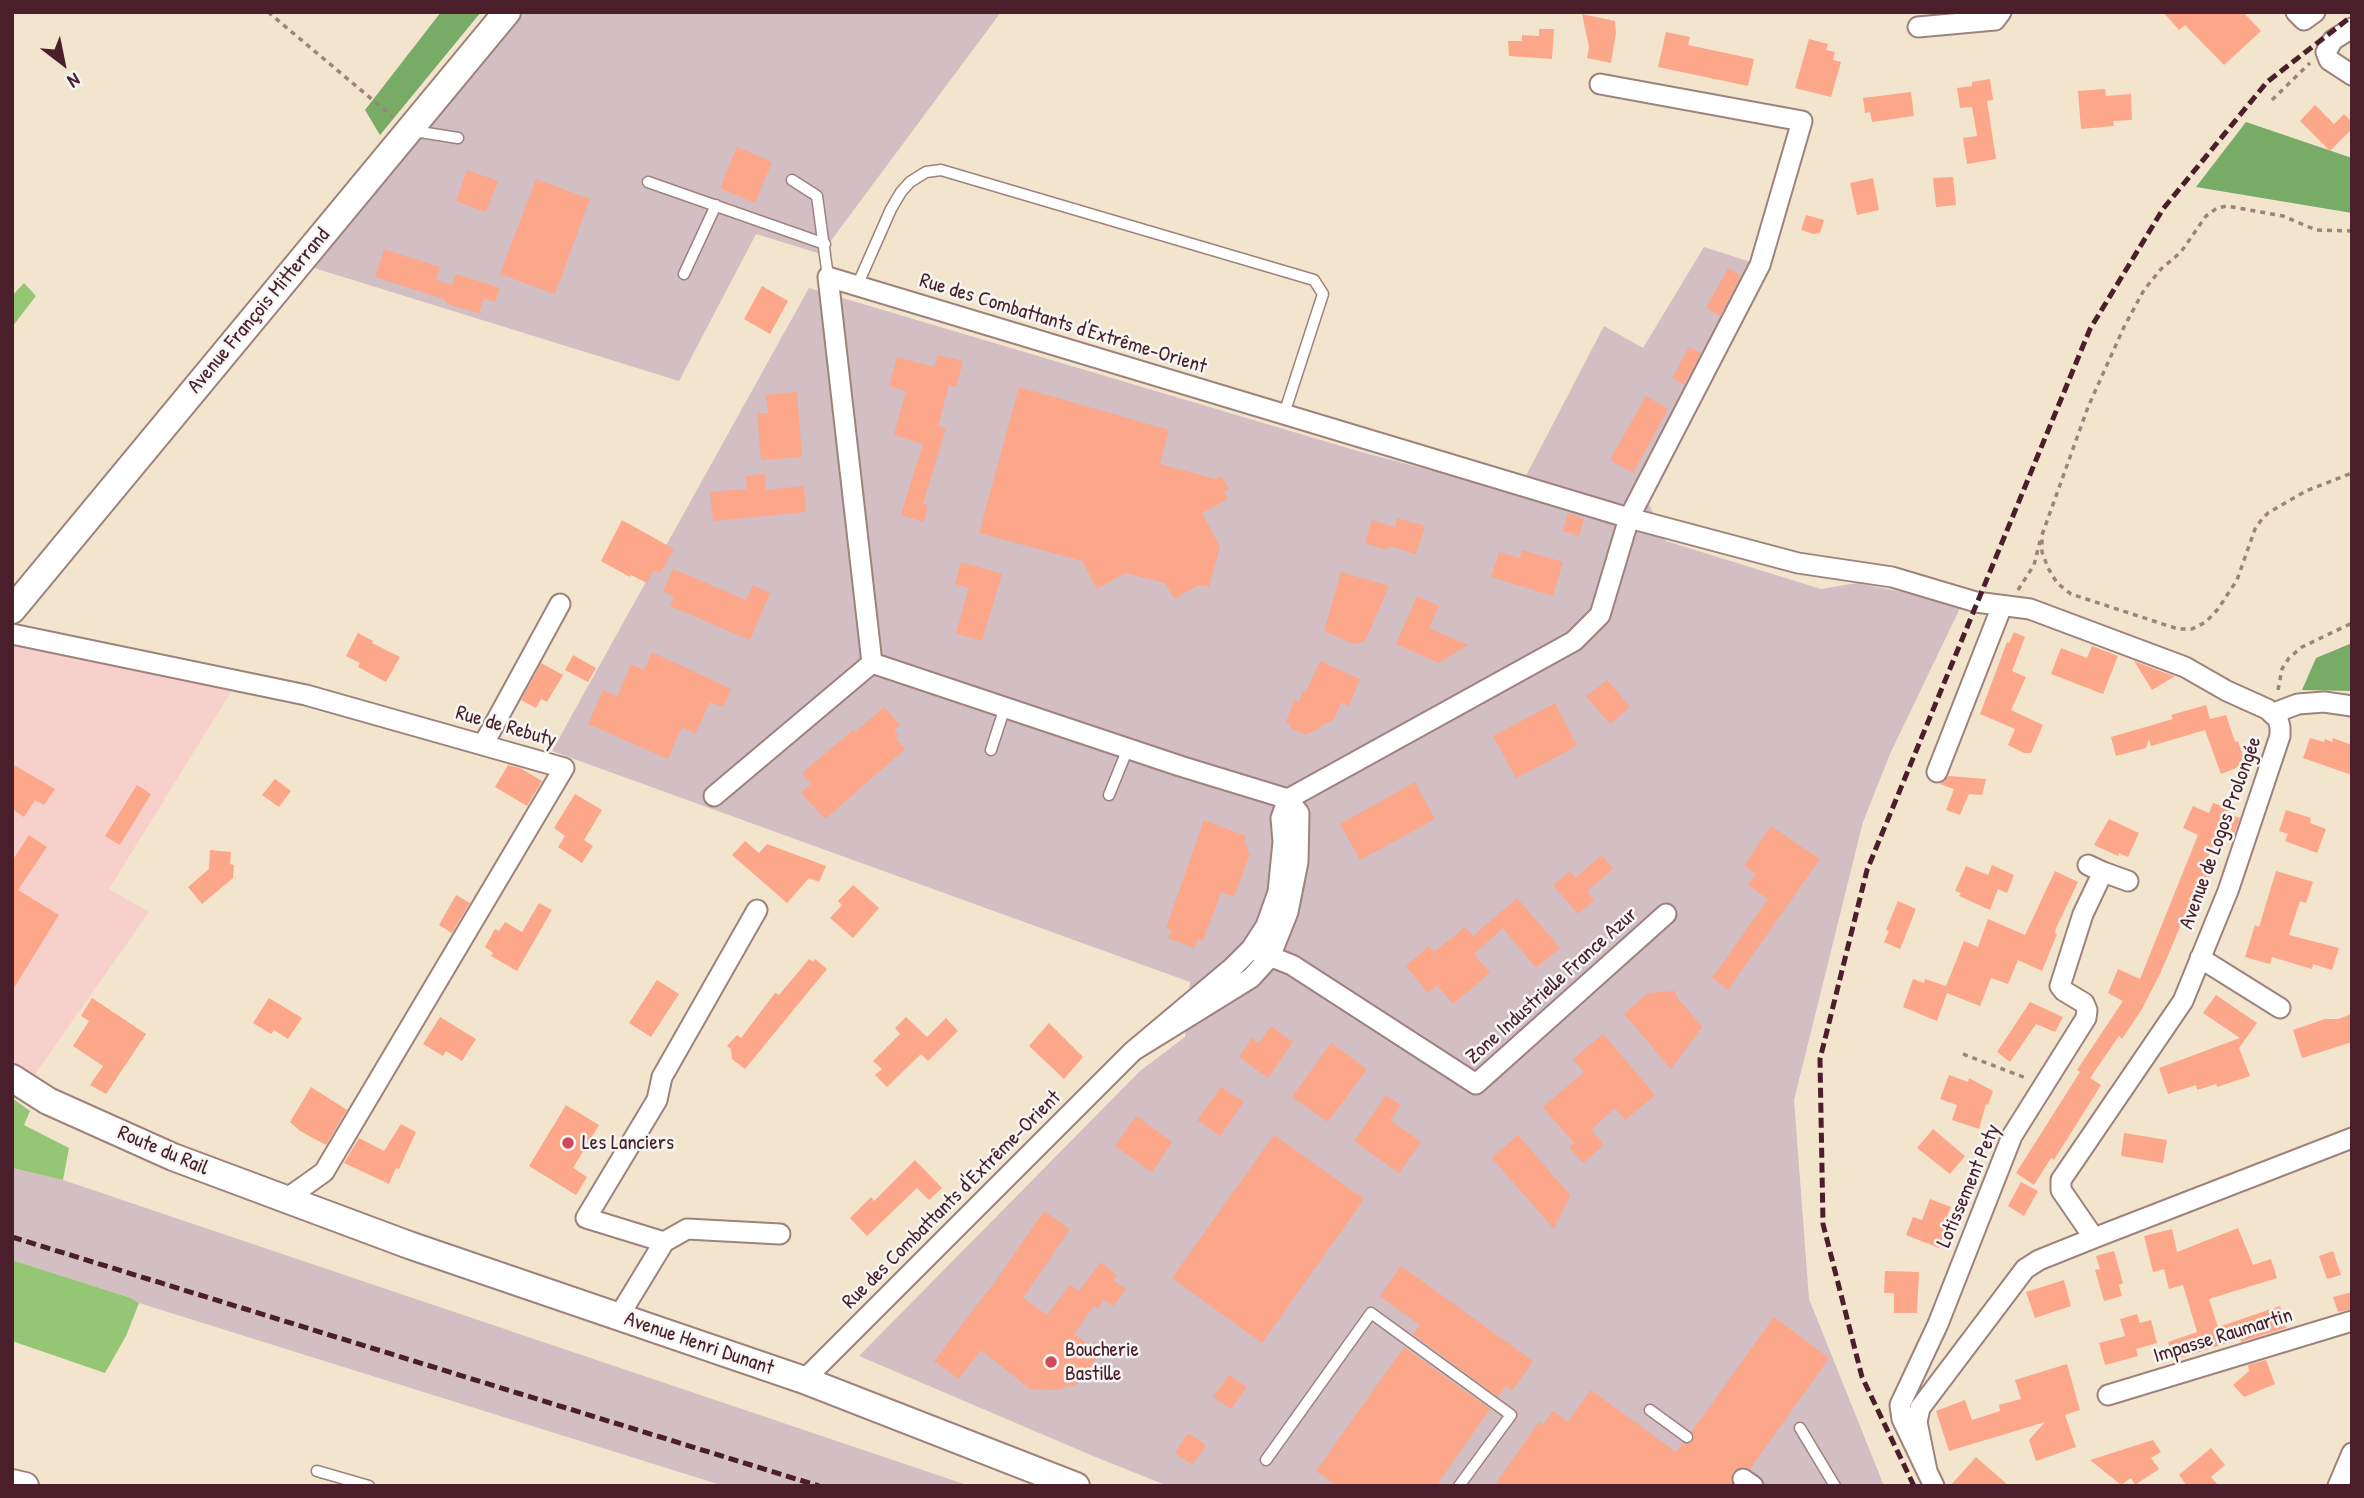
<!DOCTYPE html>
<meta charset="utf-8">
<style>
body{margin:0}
#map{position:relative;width:2364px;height:1498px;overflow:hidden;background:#f3e4ce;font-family:"Patrick Hand",sans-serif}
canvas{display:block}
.frame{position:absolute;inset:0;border:14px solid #4a1f2b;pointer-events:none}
.north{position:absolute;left:28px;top:28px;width:70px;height:70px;-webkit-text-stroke:5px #f6f6f2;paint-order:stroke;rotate:148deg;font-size:19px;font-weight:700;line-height:28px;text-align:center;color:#4a1f2b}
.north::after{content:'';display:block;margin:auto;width:24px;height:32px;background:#4a1f2b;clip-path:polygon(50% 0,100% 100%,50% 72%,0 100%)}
</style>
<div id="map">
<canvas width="2364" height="1498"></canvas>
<div class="frame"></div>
<div class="north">N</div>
</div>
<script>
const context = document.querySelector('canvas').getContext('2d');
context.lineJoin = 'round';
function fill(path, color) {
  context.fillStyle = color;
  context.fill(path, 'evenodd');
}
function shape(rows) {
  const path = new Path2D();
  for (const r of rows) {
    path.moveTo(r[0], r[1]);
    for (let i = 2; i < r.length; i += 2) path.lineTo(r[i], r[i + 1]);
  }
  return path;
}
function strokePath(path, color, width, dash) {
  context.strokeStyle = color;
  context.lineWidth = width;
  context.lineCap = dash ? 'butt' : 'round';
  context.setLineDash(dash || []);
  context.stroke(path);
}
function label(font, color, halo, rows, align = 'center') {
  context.font = font + ' "Patrick Hand",sans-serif';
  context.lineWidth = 5;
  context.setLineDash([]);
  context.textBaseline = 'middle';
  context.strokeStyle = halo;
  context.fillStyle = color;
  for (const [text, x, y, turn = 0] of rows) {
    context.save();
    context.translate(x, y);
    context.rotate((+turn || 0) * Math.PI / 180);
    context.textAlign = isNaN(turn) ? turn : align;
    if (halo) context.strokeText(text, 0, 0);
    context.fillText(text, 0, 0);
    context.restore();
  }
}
const built = shape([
 [12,642,234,687,109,889,149,912,26,1087,12,1078]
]);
const industrial = shape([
 [508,12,1001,12,821,254,756,234,679,381,298,263],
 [1704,247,1760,265,1644,493,1666,541,1821,589,1857,583,1962,604,1890,754,1863,822,1794,1100,1809,1299,1884,1486,1168,1486,1093,1456,859,1356,1140,1071,1185,1037,1190,982,552,751,809,288,1361,452,1517,493,1604,326,1643,348],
 [12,1168,63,1180,970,1486,724,1486,139,1303,131,1298,12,1260]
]);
const green = shape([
 [24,283,36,296,12,327,12,296],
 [12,1098,30,1111,24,1125,69,1148,63,1180,12,1168],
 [12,1260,131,1298,139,1303,126,1336,105,1373,12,1341]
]);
const forest = shape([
 [441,12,481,12,380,135,365,110],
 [2246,122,2352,158,2352,213,2196,187],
 [2352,643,2352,691,2302,690,2316,658]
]);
const building = shape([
 [2163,12,2243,12,2261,31,2224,65,2185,25,2179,30],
 [1582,14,1615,21,1616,33,1611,63,1587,58,1589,47],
 [1539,29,1554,29,1552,59,1509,56,1508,41,1522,41,1522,35,1539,36],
 [1666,32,1690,37,1688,45,1754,59,1748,86,1658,67],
 [1809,39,1828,44,1826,50,1835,52,1833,60,1841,62,1831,97,1795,88],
 [1990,79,1993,100,1987,101,1996,159,1967,164,1963,138,1977,136,1972,107,1960,108,1957,88,1972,86,1972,82],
 [2105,89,2106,96,2131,94,2132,120,2113,121,2114,126,2081,129,2078,91],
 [1911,92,1914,116,1872,122,1870,112,1865,113,1863,98],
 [2315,105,2334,124,2344,114,2352,122,2352,129,2330,151,2300,121],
 [737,147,772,162,755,203,720,188],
 [467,170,498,181,486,212,456,201],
 [1953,177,1956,205,1936,207,1933,178],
 [1873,178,1879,210,1857,215,1850,183],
 [536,179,590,199,555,294,500,274],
 [1806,215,1824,220,1820,233,1814,234,1801,230],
 [384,249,440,267,436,280,452,285,456,274,500,288,495,302,484,298,479,313,447,304,444,299,375,277],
 [1728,268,1741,276,1720,316,1706,308],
 [762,286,788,301,770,334,744,319],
 [1689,347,1701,353,1684,385,1672,378],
 [938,355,963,361,956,387,949,385,938,426,946,428,923,504,928,505,924,522,901,515,923,444,894,435,906,391,889,386,897,357,934,367],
 [1019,387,1169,430,1160,464,1215,479,1221,476,1229,489,1224,492,1228,499,1202,513,1220,547,1209,587,1199,585,1174,599,1165,583,1125,573,1097,589,1082,561,979,533],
 [797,392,802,457,761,460,757,413,768,413,766,395],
 [1646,396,1668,409,1633,473,1610,460],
 [765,474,766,490,804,486,806,512,713,521,710,492,747,489,745,476],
 [1568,513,1584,519,1579,536,1563,531],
 [1397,518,1425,526,1416,554,1389,546,1388,550,1365,543,1372,520,1395,527],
 [622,520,674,549,660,573,654,570,647,583,631,575,630,577,601,561],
 [1522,550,1563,562,1553,596,1491,577,1499,552,1520,558],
 [961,562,1002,574,982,641,956,633,969,588,955,584],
 [673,569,746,600,753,585,770,593,750,640,670,606,674,596,663,591],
 [1341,572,1389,586,1365,641,1354,644,1324,631],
 [1417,596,1439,606,1429,628,1468,645,1439,663,1396,644],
 [2014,632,2025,637,2012,671,2026,677,2011,710,2043,725,2031,753,2024,753,2008,745,2015,729,1980,714,2007,642,2009,643],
 [358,633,373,641,372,643,400,657,386,682,358,667,360,663,346,656],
 [2092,646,2118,656,2103,694,2051,674,2061,648,2087,658],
 [652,652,731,689,723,707,710,702,695,734,682,727,668,759,588,724,603,690,617,697,631,664,644,670],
 [573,655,596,668,588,682,565,670],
 [1320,661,1360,679,1349,706,1341,702,1334,719,1306,735,1290,728,1291,725,1286,722,1294,700,1299,702,1303,691,1306,692],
 [2134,661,2168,674,2175,676,2152,690],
 [541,663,563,675,547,702,541,699,536,708,521,700],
 [1607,680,1630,707,1610,724,1586,696],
 [1555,703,1577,746,1516,778,1493,736],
 [2206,705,2210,719,2226,715,2235,742,2238,741,2245,762,2236,768,2221,774,2205,730,2151,746,2149,739,2146,748,2116,756,2111,737,2173,719,2171,715],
 [884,707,900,725,894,730,898,736,895,738,905,749,825,819,801,793,811,784,802,773,853,730,855,732],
 [2310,738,2324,742,2325,739,2332,742,2333,738,2352,745,2352,775,2303,758],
 [12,764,55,789,44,805,35,800,24,817,12,809],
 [508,765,520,768,542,781,527,806,495,787],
 [1949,776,1986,779,1982,795,1969,794,1960,815,1946,810,1954,789,1940,784],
 [275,779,291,791,279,807,262,795],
 [1415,782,1435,819,1360,860,1340,824],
 [137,785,151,794,120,845,105,836],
 [575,794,602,810,584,840,593,846,582,863,558,847,565,836,554,828],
 [2213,803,2229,808,2226,813,2240,818,2234,834,2220,830,2207,860,2215,864,2205,888,2199,885,2194,894,2160,974,2142,1009,2122,1039,2119,1036,2090,1078,2101,1085,2054,1160,2051,1158,2034,1185,2016,1173,2080,1072,2077,1070,2123,1001,2108,993,2118,969,2140,979,2198,835,2183,828,2193,806,2209,813],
 [2286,810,2311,818,2310,823,2326,829,2317,853,2285,841,2288,834,2279,831],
 [2109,819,2139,833,2128,857,2119,853,2118,856,2094,845],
 [1204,820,1246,836,1244,844,1249,846,1247,853,1250,854,1234,897,1221,892,1203,941,1198,939,1194,948,1168,938,1172,930,1166,928],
 [1771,826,1820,859,1728,990,1712,978,1768,899,1748,885,1756,874,1744,866],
 [29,835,47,847,18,890,59,915,12,991,12,861],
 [745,841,759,853,767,844,826,866,819,882,809,878,787,903,732,855],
 [210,850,231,852,230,864,234,865,233,878,202,904,188,887,209,869],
 [1602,855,1613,869,1587,891,1594,900,1578,914,1553,885,1570,871,1575,878],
 [1992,865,2014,875,2007,893,1998,889,1990,910,1959,896,1961,893,1955,891,1966,866,1988,875],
 [2055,871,2078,882,2056,928,2055,933,2057,934,2042,971,2018,960,2008,984,1991,978,1980,1006,1947,993,1937,1021,1903,1007,1913,979,1924,983,1925,979,1946,986,1964,941,1978,947,1988,919,2025,935],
 [2276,871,2313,882,2306,903,2300,901,2289,935,2339,948,2332,970,2313,964,2312,969,2272,957,2270,964,2245,957,2255,925,2259,927],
 [853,885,879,908,853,938,830,918,842,905,838,901],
 [456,895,470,903,452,933,439,925],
 [1517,898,1560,948,1536,968,1503,928,1474,954,1490,973,1453,1004,1437,985,1428,993,1406,966,1429,946,1434,952,1465,927,1473,936],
 [1898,901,1916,909,1900,949,1884,942,1889,931,1886,930],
 [539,903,552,910,517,971,491,956,493,953,485,947,495,929,499,931,505,922,522,932],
 [809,959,813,962,815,959,827,969,745,1069,732,1059,731,1049,727,1046,737,1035,741,1038,775,993,779,995],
 [657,980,679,994,651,1037,629,1023],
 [1676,991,1676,996,1702,1027,1671,1069,1624,1014,1648,993],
 [2216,995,2257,1023,2239,1048,2250,1076,2217,1087,2216,1084,2197,1090,2196,1085,2168,1094,2159,1068,2240,1038,2203,1013],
 [92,998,146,1034,106,1094,90,1085,103,1066,73,1046,89,1021,81,1016],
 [269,998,302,1018,288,1039,274,1030,271,1034,253,1023],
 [2030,1002,2063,1017,2055,1032,2036,1024,2010,1062,1997,1052],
 [2352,1014,2352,1042,2302,1058,2293,1030,2325,1019,2338,1019],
 [440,1017,476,1039,462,1061,446,1051,443,1056,423,1044],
 [906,1017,927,1037,946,1018,958,1031,928,1061,921,1054,887,1087,875,1075,882,1069,873,1061,900,1034,895,1028],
 [1049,1023,1083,1057,1064,1079,1029,1046],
 [1271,1026,1293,1042,1268,1078,1239,1057,1252,1038,1259,1043],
 [1603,1034,1655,1095,1625,1120,1615,1108,1591,1130,1604,1145,1583,1163,1569,1147,1574,1143,1543,1107,1584,1072,1573,1059],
 [1331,1043,1367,1069,1328,1122,1292,1097],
 [1949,1075,1968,1082,1969,1078,1993,1091,1988,1105,1986,1104,1979,1129,1952,1120,1957,1105,1940,1099],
 [311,1087,347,1110,326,1145,300,1131,290,1122],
 [1221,1087,1244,1102,1220,1136,1197,1120],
 [1386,1095,1401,1105,1390,1120,1421,1142,1399,1173,1354,1141],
 [566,1105,599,1125,573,1168,587,1177,576,1195,529,1166],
 [1136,1116,1172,1142,1152,1172,1115,1146],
 [401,1124,416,1132,399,1169,396,1168,389,1184,344,1163,359,1138,384,1151],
 [1933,1129,1965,1156,1950,1174,1917,1148],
 [2124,1133,2167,1140,2163,1163,2121,1156],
 [1274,1135,1364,1199,1262,1343,1172,1278],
 [1518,1135,1570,1195,1554,1229,1492,1158],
 [915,1160,942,1188,929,1200,917,1188,867,1236,850,1218,871,1197,874,1201],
 [2021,1182,2038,1191,2024,1216,2008,1206],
 [1930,1199,1951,1207,1942,1228,1946,1229,1939,1248,1906,1235,1913,1217,1922,1220],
 [1044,1211,1070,1229,1023,1298,1047,1315,1070,1285,1079,1291,1101,1262,1117,1275,1113,1280,1126,1289,1113,1306,1104,1300,1098,1308,1094,1306,1074,1334,1101,1354,1077,1384,1057,1390,1030,1389,981,1350,959,1379,934,1361,997,1279],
 [2238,1228,2253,1265,2271,1259,2277,1278,2209,1299,2218,1327,2280,1306,2286,1328,2241,1342,2240,1339,2174,1360,2168,1342,2197,1332,2183,1285,2169,1289,2164,1269,2153,1272,2144,1236,2172,1229,2177,1252],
 [2114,1251,2123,1283,2119,1285,2122,1296,2104,1301,2095,1270,2100,1269,2096,1256],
 [2333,1251,2341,1275,2327,1279,2319,1256],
 [1401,1266,1533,1361,1512,1391,1506,1386,1498,1397,1413,1334,1420,1325,1380,1296],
 [1885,1271,1919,1272,1917,1313,1894,1313,1894,1293,1884,1293],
 [2064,1280,2071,1306,2035,1318,2026,1292],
 [2352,1292,2352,1309,2338,1312,2333,1297],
 [2137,1314,2140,1323,2151,1320,2157,1343,2136,1349,2138,1356,2105,1365,2099,1343,2125,1336,2120,1319],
 [1774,1317,1829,1358,1750,1469,1743,1467,1733,1471,1731,1479,1733,1486,1494,1486,1539,1422,1543,1425,1553,1411,1568,1422,1591,1390,1676,1452,1683,1443,1691,1443,1694,1437,1692,1431],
 [1404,1347,1490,1409,1436,1486,1337,1486,1316,1471],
 [2266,1360,2275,1384,2244,1397,2233,1385,2249,1371,2248,1365],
 [2067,1364,2080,1410,2065,1415,2076,1447,2036,1461,2029,1440,2045,1422,1949,1451,1936,1411,1965,1400,1972,1420,2000,1411,1999,1405,2021,1399,2015,1380],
 [1229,1375,1247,1387,1231,1409,1213,1397],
 [1188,1433,1206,1445,1192,1465,1175,1453],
 [2153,1440,2161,1452,2151,1458,2159,1469,2135,1485,2131,1478,2121,1485,2090,1460],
 [2211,1448,2225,1465,2211,1477,2219,1486,2187,1486,2179,1475],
 [1976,1457,2009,1486,1950,1486]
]);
const path = shape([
 [268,12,393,117],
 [2272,100,2310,63],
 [2352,231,2316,230,2283,216,2227,206,2217,208,2206,216,2181,252,2161,269,2144,290,2124,327,2088,407,2042,535,2042,552,2048,568,2057,583,2071,594,2178,629,2192,629,2206,622,2218,609,2237,580,2255,529,2262,519,2268,513,2306,491,2352,473],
 [2018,590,2034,565,2040,541],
 [2278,690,2282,669,2289,658,2302,647,2352,623],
 [1963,1054,2026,1078]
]);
const lane = shape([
 [414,131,458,138],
 [792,180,817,196,828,277],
 [648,182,825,244],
 [684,274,716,205],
 [857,286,891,209,901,192,910,182,926,172,941,170,1314,280,1323,294,1284,414],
 [991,750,1005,707],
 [1109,795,1128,748],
 [1650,1410,1687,1437],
 [1800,1428,1835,1486],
 [1266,1460,1371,1313,1511,1415,1459,1486],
 [317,1471,369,1486]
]);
const street = shape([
 [2296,12,2304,20,2315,12],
 [1918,27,1995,20,2001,12],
 [2352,28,2333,40,2326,52,2329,60,2352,75],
 [1600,84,1802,121,1760,265,1629,518,1798,563,1892,577,1976,602,2030,609,2185,667,2227,691,2267,709,2278,719,2280,727,2280,736,2228,891,2183,1001,2061,1180,2061,1190,2094,1238,2039,1260,2025,1269,1920,1408,1917,1422,1927,1471],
 [828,277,1629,518,1600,615,1574,641,1288,799,1180,766,872,663,828,277],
 [12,634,306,695,564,768,324,1172,286,1199],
 [2274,713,2298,704,2324,702,2352,706],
 [483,745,560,604],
 [1937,772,2002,606],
 [714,796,872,663],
 [2103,872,2128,881],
 [1259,952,1292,965,1476,1084,1666,914],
 [2200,958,2280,1008],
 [2094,1238,2352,1138],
 [664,1242,687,1229,780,1234],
 [619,1316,664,1242,586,1218,657,1100,662,1077,757,910],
 [804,1380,1133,1051,1233,967,1251,949,1266,926,1278,892,1283,842,1281,818,1288,799,1299,813,1298,862,1288,912,1270,957,1251,978,1133,1051],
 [2108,1395,2352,1321],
 [1743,1479,1753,1486],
 [1934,1486,1902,1419,1900,1405,1938,1324,2012,1136,2086,1018,2087,1010,2084,1003,2064,991,2060,986,2083,914,2103,872,2088,865],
 [2338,1486,2352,1453]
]);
const secondary = shape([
 [12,610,507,12],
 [12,1078,48,1101,173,1157,409,1245,804,1380,1076,1486],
 [12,1483,25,1486]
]);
const rail = shape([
 [12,1237,819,1486],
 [1914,1486,1862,1377,1823,1224,1820,1059,1867,870,2090,329,2163,209,2267,82,2352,16]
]);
const markers = [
 [568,1143,7,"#d1495b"],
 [1051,1362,7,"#d1495b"]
];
const streetNames = [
 ["Avenue François Mitterrand",259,311,-50],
 ["Rue des Combattants d'Extrême-Orient",1063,324,17],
 ["Rue de Rebuty",506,727,16],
 ["Avenue de Logos Prolongée",2221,833,-70],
 ["Zone Industrielle France Azur",1552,986,-42],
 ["Route du Rail",163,1151,23],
 ["Lotissement Pety",1969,1186,-67],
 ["Rue des Combattants d'Extrême-Orient",952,1200,-45],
 ["Impasse Raumartin",2223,1336,-17],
 ["Avenue Henri Dunant",699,1344,19]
];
const poiNames = [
 ["Les Lanciers",582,1143],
 ["Boucherie",1065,1350],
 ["Bastille",1065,1374]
];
fill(built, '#f7d0cc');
fill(industrial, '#d2bec3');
fill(green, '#95c675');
fill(forest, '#78ab66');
fill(building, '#fca78a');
strokePath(lane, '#9e827c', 13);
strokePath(street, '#9e827c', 23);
strokePath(secondary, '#9e827c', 30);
strokePath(path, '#9e827c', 3.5, [5, 5]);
strokePath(lane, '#fff', 10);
strokePath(street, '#fff', 19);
strokePath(secondary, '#fff', 26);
strokePath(rail, '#4a1f2b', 5, [10, 5]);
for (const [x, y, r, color] of markers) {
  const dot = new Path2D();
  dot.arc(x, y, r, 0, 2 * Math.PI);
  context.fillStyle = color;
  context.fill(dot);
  strokePath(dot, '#f6f6f2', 2.5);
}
label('21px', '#4a1f2b', '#f6f6f2', streetNames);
label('21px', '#4a1f2b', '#f6f6f2', poiNames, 'left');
</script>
